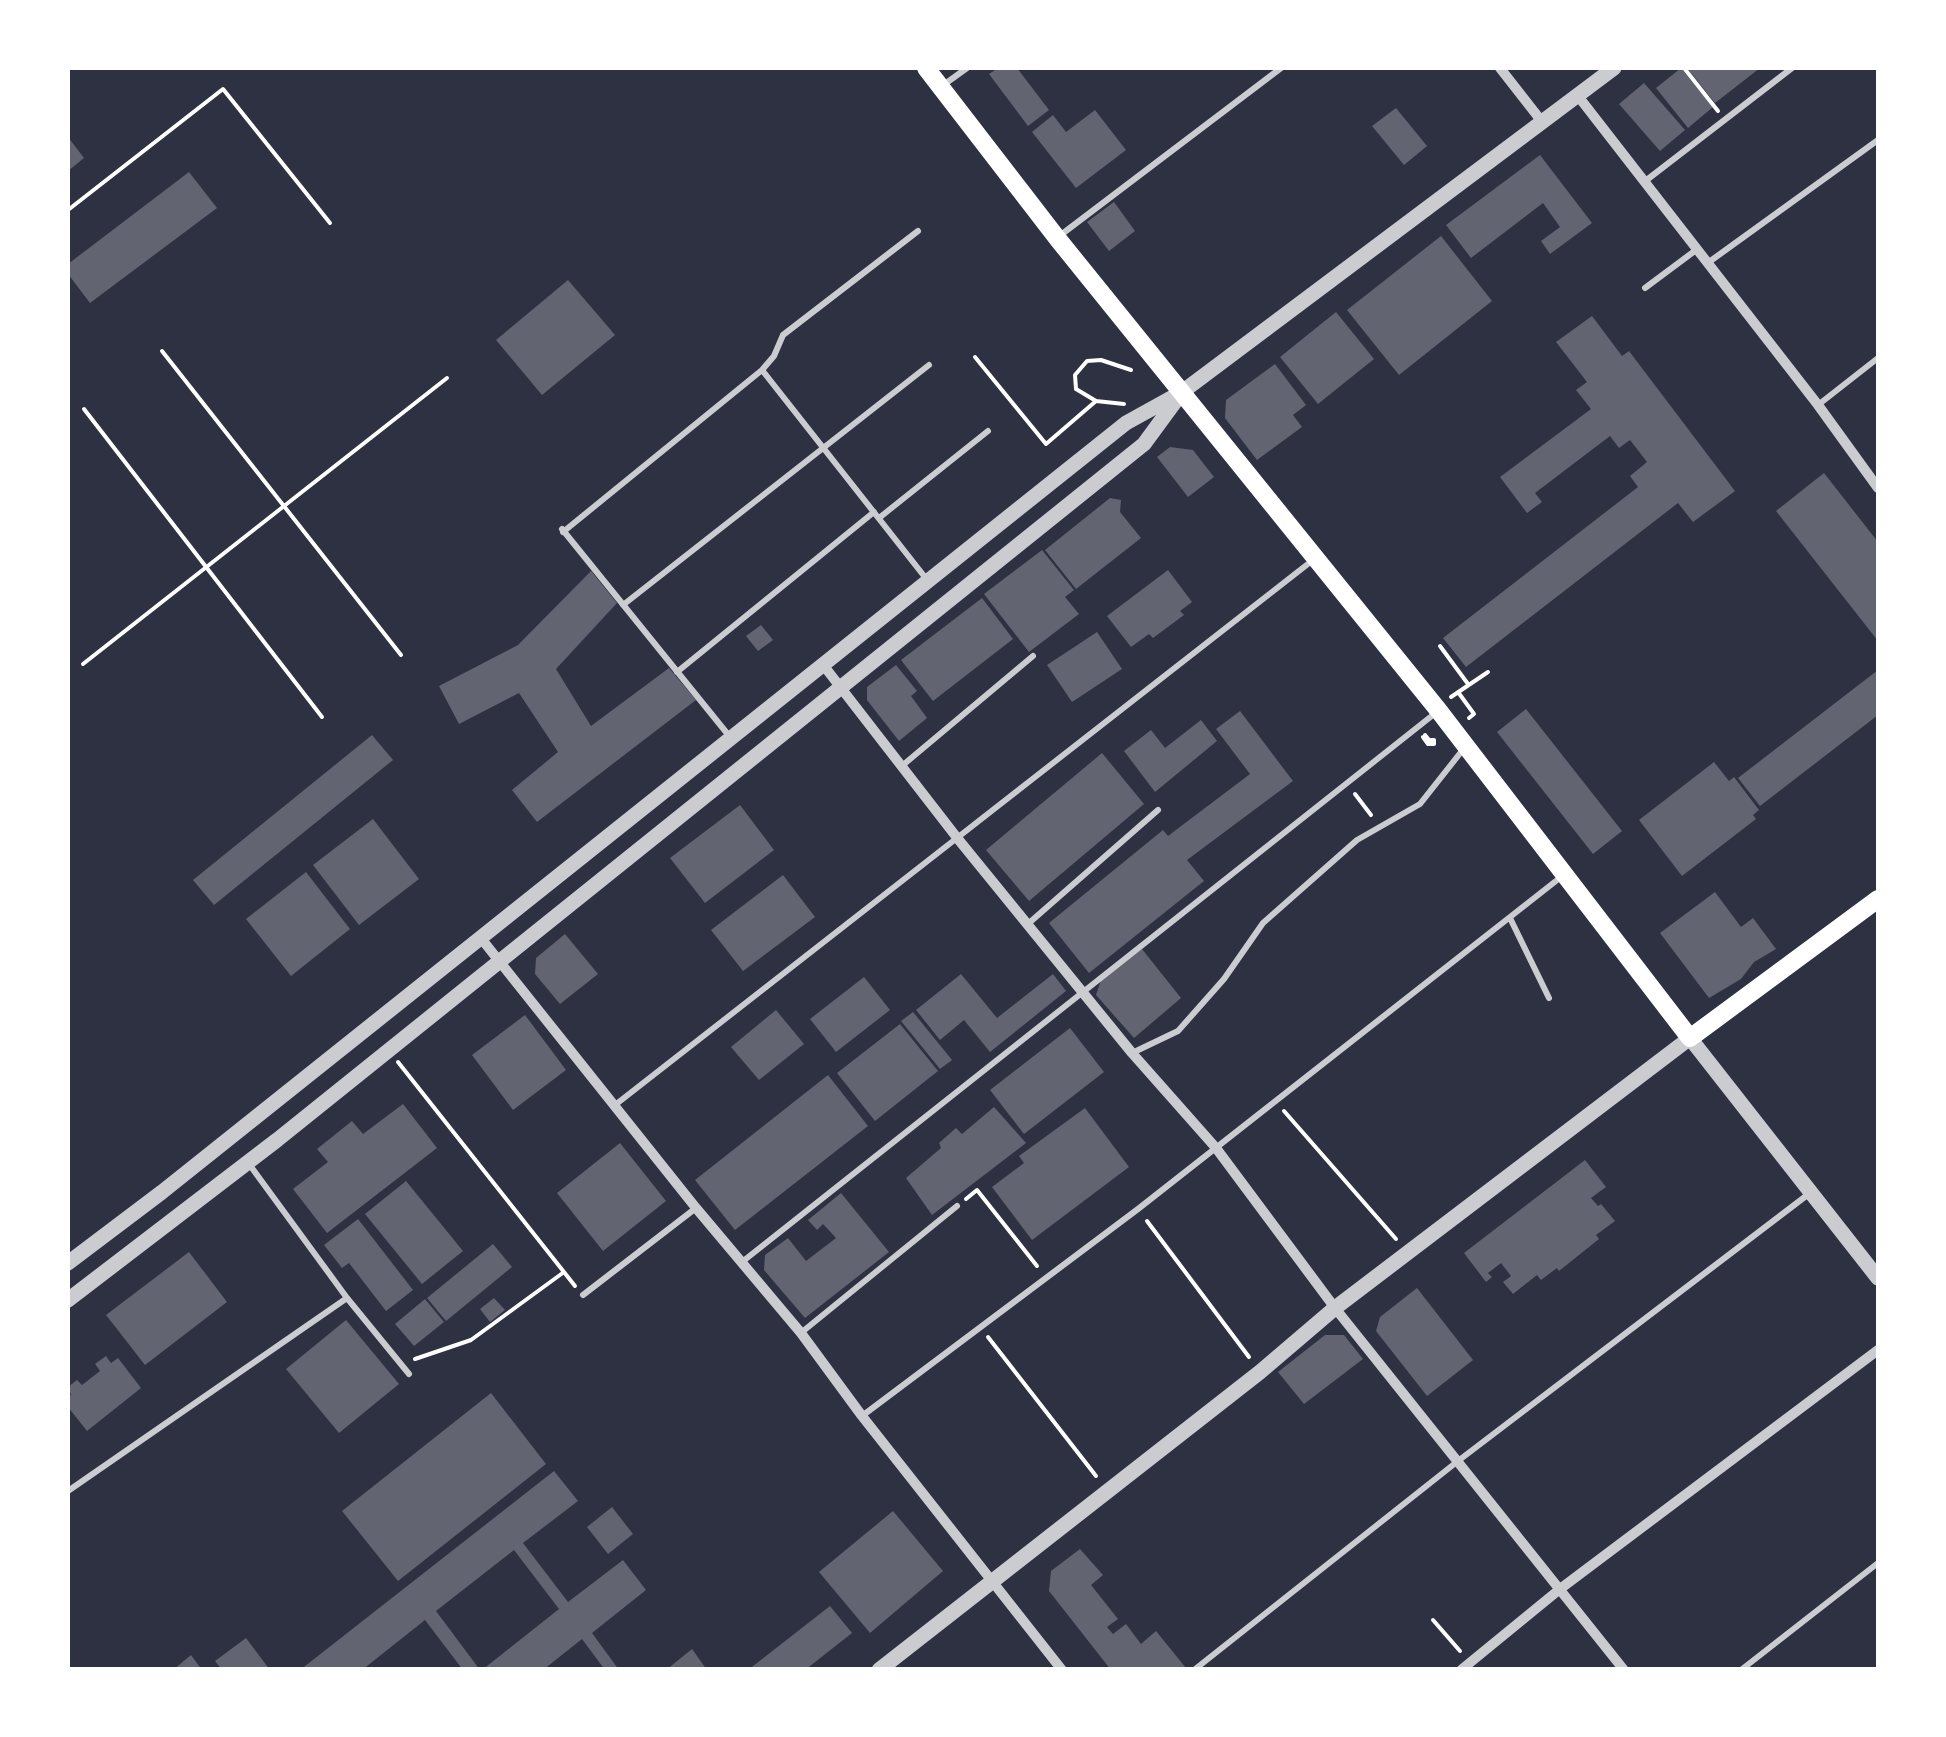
<!DOCTYPE html>
<style>
body{margin:0}
#map{position:relative;width:1946px;height:1737px;overflow:hidden;background:#2d3142;font-family:"PT Sans Narrow",sans-serif}
canvas{display:block}
.frame{position:absolute;inset:0;border:70px solid #fff;pointer-events:none}
</style>
<div id="map">
<canvas width="1946" height="1737"></canvas>
<div class="frame"></div>
</div>
<script>
const context = document.querySelector('canvas').getContext('2d');
context.lineJoin = 'round';
function fill(path, color) {
  context.fillStyle = color;
  context.fill(path, 'evenodd');
}
function shape(rows) {
  const path = new Path2D();
  for (const r of rows) {
    path.moveTo(r[0], r[1]);
    for (let i = 2; i < r.length; i += 2) path.lineTo(r[i], r[i + 1]);
  }
  return path;
}
function strokePath(path, color, width, dash) {
  context.strokeStyle = color;
  context.lineWidth = width;
  context.lineCap = dash ? 'butt' : 'round';
  context.setLineDash(dash || []);
  context.stroke(path);
}
const building = shape([
 [998,68,1017,68,1049,110,1028,126,989,74],
 [1681,68,1713,107,1688,128,1656,88],
 [1687,68,1760,68,1715,103],
 [1644,83,1685,130,1660,151,1619,104],
 [1396,108,1427,146,1404,165,1372,126],
 [1095,110,1126,150,1076,188,1032,132,1053,115,1066,132],
 [68,137,84,158,68,171],
 [1540,155,1592,223,1550,254,1541,241,1560,227,1543,203,1471,258,1446,225],
 [189,172,217,208,90,303,68,274,68,264],
 [1114,202,1135,231,1109,251,1087,222],
 [1441,236,1492,301,1399,375,1347,310],
 [568,280,615,335,542,395,496,340],
 [1336,312,1374,359,1318,404,1280,357],
 [1592,316,1622,356,1629,351,1735,491,1693,522,1678,503,1466,667,1443,638,1638,487,1630,476,1647,462,1630,440,1619,448,1610,436,1535,493,1542,502,1527,513,1500,477,1591,409,1576,390,1587,382,1556,342],
 [1275,364,1306,405,1293,415,1302,427,1257,460,1225,418,1226,400],
 [1170,447,1193,450,1214,477,1188,497,1157,457],
 [1824,473,1878,542,1878,641,1776,511],
 [1110,498,1121,500,1120,512,1141,538,1076,589,1045,550],
 [1042,550,1074,590,1065,597,1079,614,1029,652,984,594],
 [1168,570,1192,602,1180,611,1184,615,1153,638,1149,634,1131,647,1107,616],
 [591,571,617,603,556,669,591,726,669,668,696,700,537,822,512,790,558,752,519,693,459,724,439,686,518,645],
 [982,598,1013,639,933,701,901,660],
 [761,625,773,640,758,651,746,636],
 [1097,632,1122,669,1072,702,1047,665],
 [896,665,917,691,911,696,927,718,899,741,867,700,867,687],
 [1878,670,1878,715,1760,806,1738,778],
 [1526,709,1622,831,1593,854,1497,732],
 [1240,711,1293,781,1187,860,1204,881,1089,973,1049,923,1163,830,1168,836,1250,774,1216,729],
 [1201,720,1217,741,1155,792,1124,751,1151,730,1165,748],
 [372,735,393,760,214,905,193,880],
 [1102,753,1144,804,1029,901,986,850],
 [1714,762,1729,781,1734,777,1759,810,1753,815,1756,819,1682,876,1639,820],
 [740,805,774,850,705,903,670,858],
 [373,819,419,879,359,925,313,865],
 [306,872,350,929,291,976,246,919],
 [783,875,815,917,743,971,711,930],
 [1715,892,1741,927,1753,918,1776,949,1754,962,1741,979,1709,998,1660,933],
 [565,934,598,974,560,1004,535,974,536,958],
 [1142,949,1181,998,1134,1038,1096,995,1101,980],
 [961,974,997,1018,1053,974,1066,991,990,1052,964,1020,940,1040,916,1010],
 [864,977,890,1010,836,1052,810,1019],
 [776,1010,804,1044,759,1080,731,1047],
 [913,1012,952,1060,940,1069,901,1021],
 [525,1015,566,1070,513,1110,472,1055],
 [900,1024,938,1071,875,1121,837,1073],
 [1070,1028,1104,1072,1024,1134,990,1090],
 [828,1075,868,1126,735,1230,695,1180],
 [403,1104,437,1148,327,1233,293,1189,328,1162,317,1149,352,1121,363,1134],
 [994,1107,1026,1143,932,1215,906,1178,941,1148,939,1143,956,1128,962,1134],
 [1085,1108,1129,1167,1032,1240,992,1187,1024,1163,1019,1156],
 [620,1143,666,1201,603,1251,557,1193],
 [1585,1160,1606,1187,1591,1198,1598,1206,1601,1204,1615,1221,1596,1235,1599,1239,1559,1271,1557,1268,1541,1280,1537,1275,1513,1294,1503,1282,1511,1276,1501,1263,1488,1273,1492,1277,1486,1282,1464,1253],
 [406,1181,463,1251,422,1284,365,1214],
 [841,1193,889,1252,805,1318,764,1270,765,1255,788,1238,806,1261,836,1238,823,1224,817,1230,808,1220],
 [358,1219,413,1290,386,1311,349,1263,342,1268,324,1245],
 [493,1244,512,1267,446,1321,427,1298],
 [189,1252,227,1302,145,1365,106,1315],
 [1417,1288,1473,1360,1427,1396,1376,1331,1380,1317],
 [494,1298,505,1310,490,1322,480,1309],
 [425,1299,444,1322,414,1346,395,1324],
 [346,1320,399,1384,339,1433,286,1369],
 [1325,1335,1344,1335,1363,1359,1304,1404,1278,1372],
 [106,1356,111,1363,118,1358,141,1388,87,1431,68,1407,68,1398,71,1395,68,1387,77,1380,82,1385,100,1371,95,1364],
 [491,1393,546,1464,398,1581,342,1511],
 [554,1471,578,1501,523,1543,568,1602,623,1560,646,1590,592,1633,619,1670,605,1670,582,1639,543,1670,482,1670,559,1609,514,1550,436,1611,480,1670,463,1670,425,1620,362,1670,300,1670],
 [612,1507,633,1534,608,1554,587,1527],
 [893,1511,943,1571,870,1633,819,1572],
 [1080,1549,1103,1575,1091,1585,1118,1619,1107,1627,1113,1634,1126,1624,1141,1644,1156,1631,1186,1668,1111,1670,1049,1591,1051,1571],
 [830,1606,852,1633,805,1670,748,1670],
 [246,1638,270,1670,222,1670,215,1661],
 [692,1649,707,1670,666,1670],
 [191,1655,202,1670,173,1670]
]);
const path = shape([
 [1684,68,1718,111],
 [68,210,223,89,330,223],
 [162,351,401,655],
 [975,357,1046,444,1096,401],
 [1124,404,1096,401,1076,389,1075,375,1087,361,1101,360,1131,370],
 [84,409,322,717],
 [1440,646,1468,684],
 [83,664,447,378],
 [1458,692,1474,714,1469,718],
 [1451,697,1488,672],
 [1423,737,1428,744,1434,744,1434,740,1429,740,1425,735],
 [1355,794,1371,815],
 [398,1062,575,1286],
 [1284,1111,1396,1239],
 [966,1199,977,1190,1037,1266],
 [1147,1221,1249,1357],
 [988,1337,1096,1476],
 [415,1359,471,1340,564,1272],
 [1433,1620,1460,1651]
]);
const service = shape([
 [942,86,967,68],
 [1644,182,1792,68],
 [1058,237,1281,68],
 [1709,262,1878,140],
 [1645,288,1696,250],
 [762,370,928,581],
 [1818,405,1878,358],
 [879,518,988,431],
 [562,529,730,737],
 [563,532,762,370,774,356,783,335,918,231],
 [623,605,929,365],
 [677,672,874,512],
 [903,765,1033,656],
 [1510,918,1549,998],
 [1029,923,1158,810],
 [1132,1053,1178,1031,1224,979,1263,923,1357,840,1420,804,1465,747],
 [615,1105,1313,560],
 [249,1164,347,1298,409,1374],
 [742,1262,1438,711],
 [583,1295,696,1208],
 [802,1332,957,1206],
 [862,1416,1138,1209,1561,877],
 [68,1491,347,1298],
 [1194,1670,1458,1461,1810,1193],
 [1741,1670,1878,1563]
]);
const minor = shape([
 [1500,68,1543,123],
 [1578,96,1818,405,1878,488],
 [824,666,958,839,1132,1053,1216,1148,1335,1308,1624,1670],
 [480,937,696,1208,801,1333,862,1416,1062,1670],
 [1461,1670,1560,1589,1878,1350]
]);
const tertiary = shape([
 [68,1263,162,1192,1126,423,1182,392,1614,68],
 [68,1300,277,1140,1144,444,1177,399],
 [879,1670,1260,1372,1335,1308,1690,1038,1878,1278]
]);
const secondary = shape([
 [926,68,1057,238,1439,711,1690,1038,1878,899]
]);
fill(building, '#626471');
strokePath(path, '#fff', 4);
strokePath(service, '#caccd0', 6);
strokePath(minor, '#caccd0', 10);
strokePath(tertiary, '#caccd0', 15);
strokePath(secondary, '#fff', 18);
</script>
